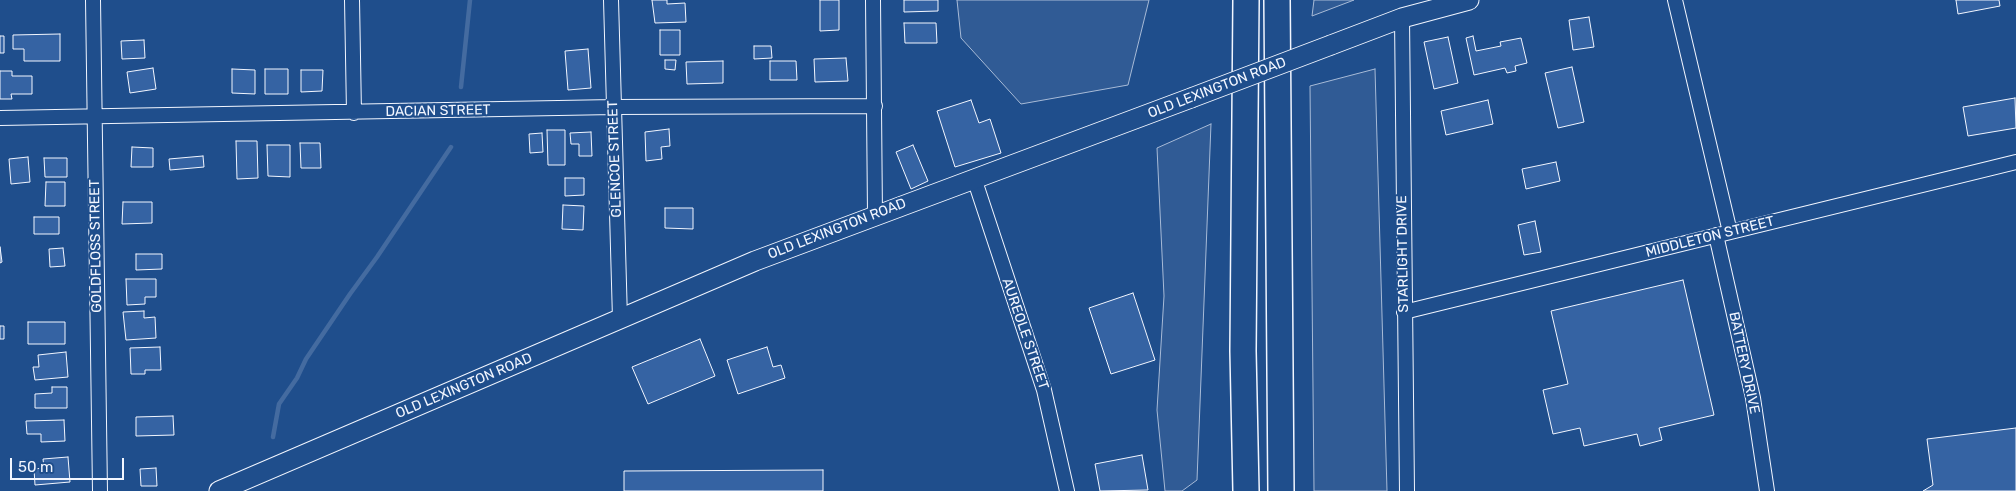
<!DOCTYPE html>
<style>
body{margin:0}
#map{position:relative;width:2016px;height:491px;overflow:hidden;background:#1f4e8c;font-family:Rubik,sans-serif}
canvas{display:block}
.scale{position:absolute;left:10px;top:458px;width:114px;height:22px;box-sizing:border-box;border:2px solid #f2f6ff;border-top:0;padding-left:6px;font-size:15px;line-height:18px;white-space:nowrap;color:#f2f6ff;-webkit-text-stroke:4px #1f4e8c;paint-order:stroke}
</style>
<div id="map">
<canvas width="2016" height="491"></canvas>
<div class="scale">50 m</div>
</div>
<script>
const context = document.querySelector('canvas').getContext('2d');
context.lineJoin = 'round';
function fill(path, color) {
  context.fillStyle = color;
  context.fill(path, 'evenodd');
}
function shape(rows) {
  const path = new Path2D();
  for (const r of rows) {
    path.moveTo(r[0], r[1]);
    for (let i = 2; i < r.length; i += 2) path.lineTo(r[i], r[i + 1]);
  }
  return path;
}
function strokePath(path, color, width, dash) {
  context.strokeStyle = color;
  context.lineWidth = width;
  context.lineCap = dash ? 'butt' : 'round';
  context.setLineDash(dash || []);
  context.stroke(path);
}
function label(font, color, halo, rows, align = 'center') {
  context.font = font + ' Rubik,sans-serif';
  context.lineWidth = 4;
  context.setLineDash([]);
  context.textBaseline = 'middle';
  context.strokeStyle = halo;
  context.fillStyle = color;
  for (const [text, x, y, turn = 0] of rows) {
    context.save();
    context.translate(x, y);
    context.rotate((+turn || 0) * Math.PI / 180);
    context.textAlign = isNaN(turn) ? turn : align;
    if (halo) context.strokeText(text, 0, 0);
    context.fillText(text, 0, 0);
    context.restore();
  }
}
const built = shape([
 [957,0,1149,0,1128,85,1021,104,961,38,957,0],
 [1314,0,1354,0,1312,16,1314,0],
 [1375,69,1387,491,1314,491,1310,86,1375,69],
 [1211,124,1197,480,1182,491,1165,491,1157,410,1164,296,1157,148,1211,124]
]);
const stream = shape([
 [461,87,470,0],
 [273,437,279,404,297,378,306,359,350,294,377,257,451,147]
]);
const building = shape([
 [652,0,667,0,667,4,685,3,686,22,655,23,652,0],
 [820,0,839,0,839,30,820,31,820,0],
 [904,0,938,0,938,11,904,12,904,0],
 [1956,0,1999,0,2000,6,1958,14,1956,0],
 [1589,17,1594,47,1573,50,1569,20,1589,17],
 [904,23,936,23,937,43,905,43,904,23],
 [660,30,680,30,680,55,660,55,660,30],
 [60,34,60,61,24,61,24,49,13,49,13,35,60,34],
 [0,36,4,36,4,53,0,53,0,36],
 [1473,36,1476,51,1501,46,1500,42,1521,38,1527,63,1515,66,1516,71,1507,73,1505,68,1474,75,1466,38,1473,36],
 [1448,37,1458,83,1434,89,1424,42,1448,37],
 [144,40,145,58,122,59,121,41,144,40],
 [754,46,771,46,772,58,754,59,754,46],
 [588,49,591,88,568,90,565,51,588,49],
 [846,58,848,81,815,82,814,59,846,58],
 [665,60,676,60,675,70,665,69,665,60],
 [723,61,723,83,687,84,686,62,723,61],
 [770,61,796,61,797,80,770,80,770,61],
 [1572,67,1584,122,1558,128,1545,73,1572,67],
 [153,68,156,89,130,93,127,72,153,68],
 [232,69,255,70,255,94,232,93,232,69],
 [265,69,288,69,288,94,265,94,265,69],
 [301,70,323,70,322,91,301,92,301,70],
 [0,71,12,71,12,76,32,76,32,94,11,94,12,99,0,99,0,71],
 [2015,98,2016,128,1968,136,1963,107,2015,98],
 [971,100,979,123,990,119,1001,153,955,167,937,111,971,100],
 [1488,100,1493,124,1446,135,1441,111,1488,100],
 [669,129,670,146,661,147,662,159,646,161,645,132,669,129],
 [547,130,565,130,565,165,548,165,547,130],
 [591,132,592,156,579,156,579,144,571,144,570,133,591,132],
 [542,133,543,152,530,153,529,134,542,133],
 [236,141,257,141,258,178,237,179,236,141],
 [300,143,320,143,321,168,301,168,300,143],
 [267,145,290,145,290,177,268,176,267,145],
 [913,145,928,181,911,189,896,152,913,145],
 [132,147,153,148,153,167,131,167,132,147],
 [203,156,204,167,170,170,169,159,203,156],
 [28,157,30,182,11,184,9,159,28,157],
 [44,158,67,158,67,177,45,177,44,158],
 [1556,162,1560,181,1526,189,1522,169,1556,162],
 [565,178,584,178,584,195,565,196,565,178],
 [46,182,65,182,65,206,45,206,46,182],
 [123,202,152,202,152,223,122,224,123,202],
 [563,205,584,206,583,230,562,229,563,205],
 [665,208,693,208,693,229,665,228,665,208],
 [34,217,59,217,59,234,34,234,34,217],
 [1535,221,1541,252,1524,255,1518,225,1535,221],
 [0,247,2,262,0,263,0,247],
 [63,248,65,266,50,267,49,249,63,248],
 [136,254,162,254,162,269,136,270,136,254],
 [126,279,156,279,156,297,145,297,145,304,127,305,126,279],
 [1683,280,1714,415,1659,428,1662,440,1640,446,1637,434,1584,446,1580,428,1553,434,1543,390,1568,384,1551,311,1683,280],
 [1133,293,1155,360,1111,374,1089,308,1133,293],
 [144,311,144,318,155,317,156,338,126,340,123,312,144,311],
 [28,322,65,322,65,344,28,344,28,322],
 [0,326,4,326,4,339,0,339,0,326],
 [700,339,715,376,648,404,632,367,700,339],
 [160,347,161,370,145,370,145,374,131,374,130,348,160,347],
 [767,347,773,367,781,365,785,378,738,394,727,360,767,347],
 [66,352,68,377,35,380,33,367,39,367,38,355,66,352],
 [52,387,67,387,67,408,35,408,35,394,52,393,52,387],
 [173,416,174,435,136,436,136,417,173,416],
 [64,420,65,441,41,442,41,434,27,434,26,421,64,420],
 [2016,428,2016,491,1923,491,1933,485,1927,439,2016,428],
 [1142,455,1148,490,1100,491,1095,464,1142,455],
 [68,457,70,482,35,485,34,469,44,468,43,459,68,457],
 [156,468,157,486,141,486,140,469,156,468],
 [823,470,823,491,624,491,624,471,823,470]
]);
const street = shape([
 [93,0,100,491],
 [352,0,354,113],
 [611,0,620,319],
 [873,0,875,215],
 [1675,0,1730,232],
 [1402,18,1407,491],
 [0,118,614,107,875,106],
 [974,178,1044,390,1067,491],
 [1716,235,1753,398,1767,491],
 [1404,312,2016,162]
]);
const secondary = shape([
 [1331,45,1402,18,1469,0],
 [219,491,755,261,1191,98]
]);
const highway = shape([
 [1246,0,1243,351,1246,491],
 [1277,0,1281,491]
]);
const secondaryBridge = shape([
 [1191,98,1331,45]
]);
const streetNames = [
 ["OLD LEXINGTON ROAD",1217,88,-21],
 ["DACIAN STREET",438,111,-1],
 ["GLENCOE STREET",615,159,-92],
 ["OLD LEXINGTON ROAD",837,229,-21],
 ["MIDDLETON STREET",1710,237,-14],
 ["GOLDFLOSS STREET",96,246,-91],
 ["STARLIGHT DRIVE",1403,254,-91],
 ["AUREOLE STREET",1025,334,71],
 ["BATTERY DRIVE",1744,363,78],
 ["OLD LEXINGTON ROAD",464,386,-23]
];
fill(built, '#305b95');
strokePath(built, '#a8bbd7', 1);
strokePath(stream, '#446ba0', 4.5);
fill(building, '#3563a3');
strokePath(building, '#f2f6ff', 1);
strokePath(street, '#f2f6ff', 16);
strokePath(secondary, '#f2f6ff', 21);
strokePath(highway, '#f2f6ff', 28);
strokePath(street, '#1f4e8c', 14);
strokePath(secondary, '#1f4e8c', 19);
strokePath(highway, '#1f4e8c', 25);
strokePath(secondaryBridge, '#f2f6ff', 21, []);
strokePath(secondaryBridge, '#1f4e8c', 19);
label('14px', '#f2f6ff', '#1f4e8c', streetNames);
</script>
